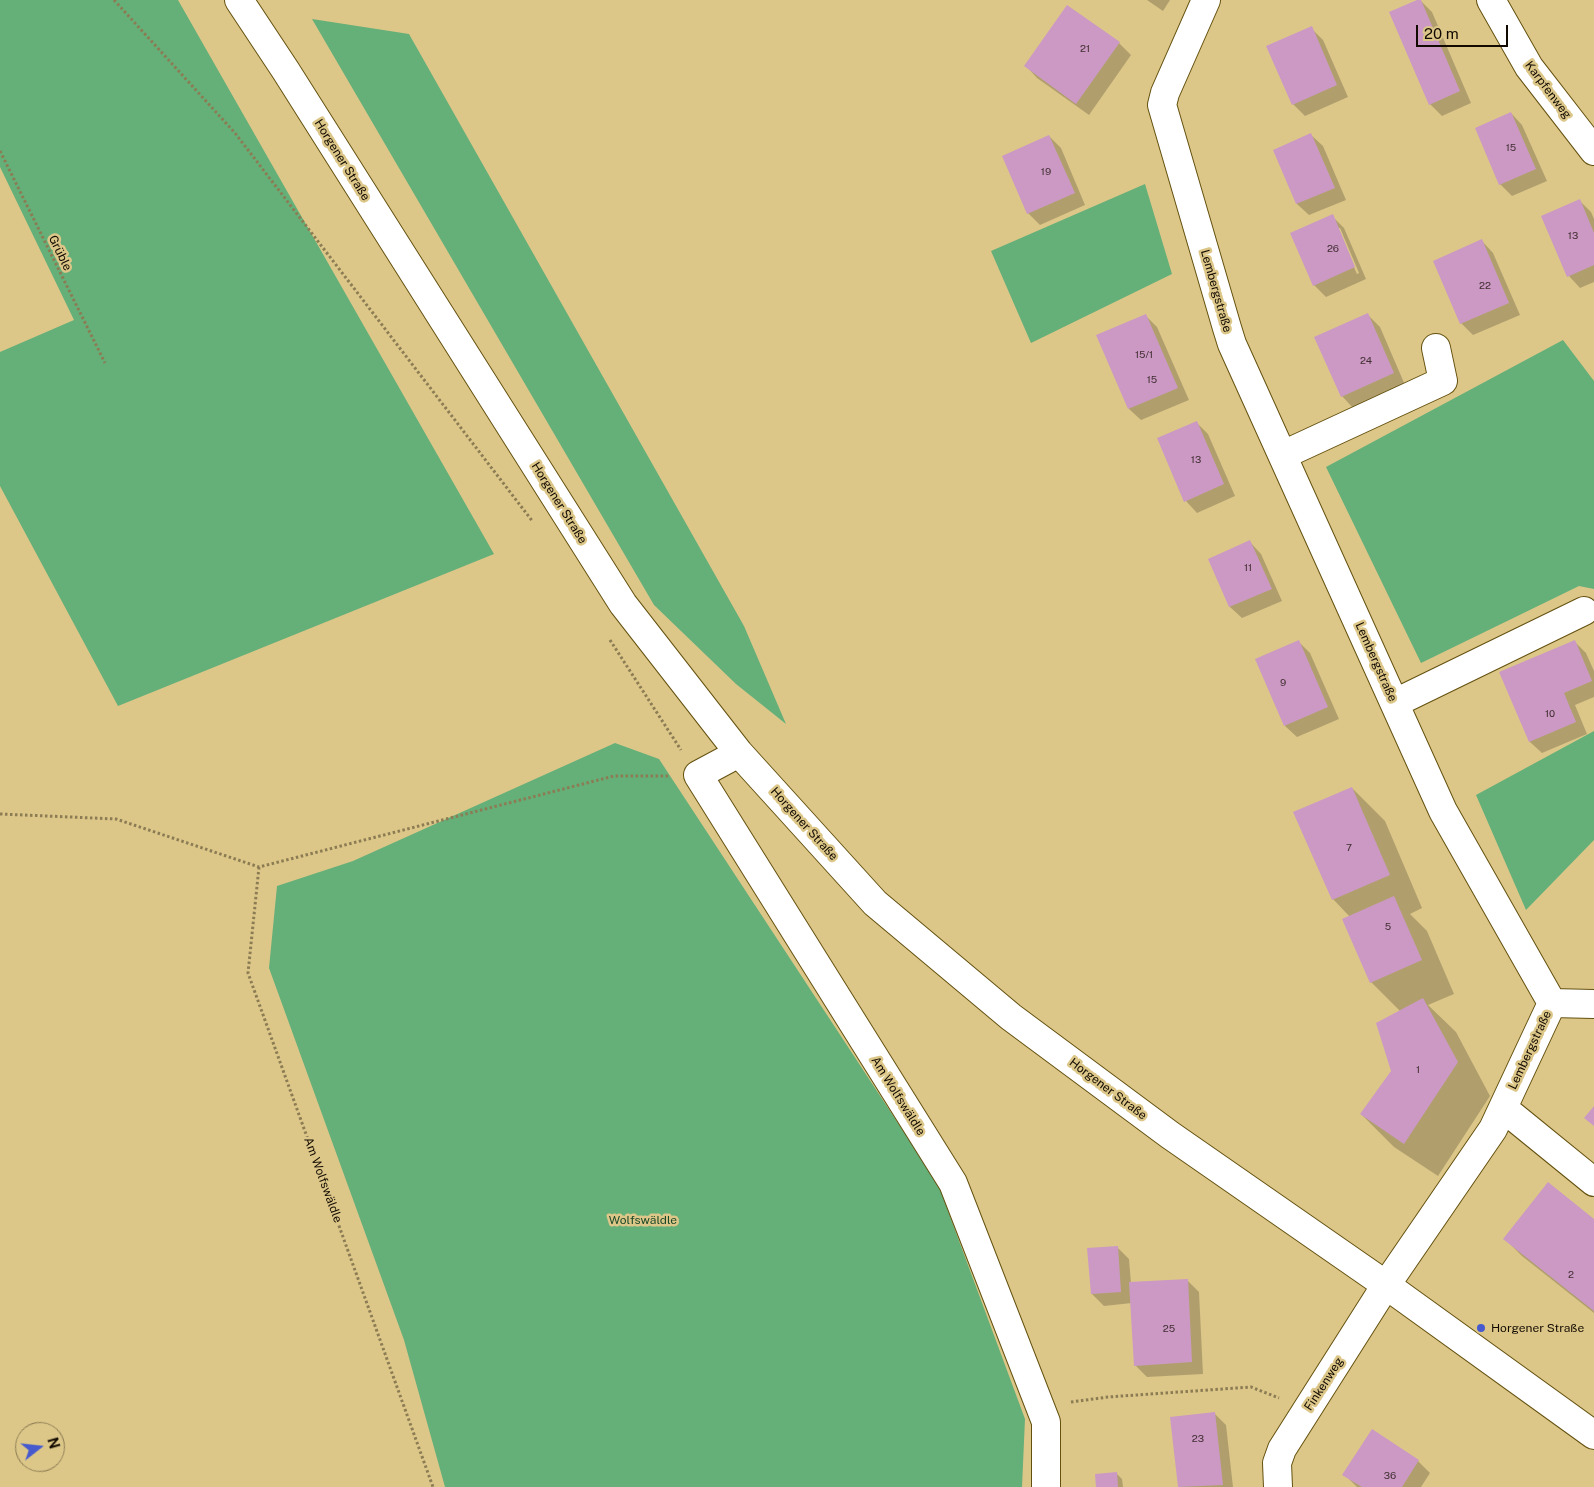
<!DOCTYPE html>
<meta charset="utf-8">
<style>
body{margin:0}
#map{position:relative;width:1594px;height:1487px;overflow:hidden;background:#dcc789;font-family:"Public Sans",sans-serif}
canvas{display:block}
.north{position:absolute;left:15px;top:1422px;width:50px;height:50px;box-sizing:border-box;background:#dcc789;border:1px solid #8b7b52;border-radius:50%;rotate:74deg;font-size:14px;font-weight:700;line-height:20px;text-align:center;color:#120a00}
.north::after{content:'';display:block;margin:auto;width:18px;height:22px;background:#465ace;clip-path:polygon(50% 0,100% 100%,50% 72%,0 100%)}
.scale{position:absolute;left:1416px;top:25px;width:92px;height:22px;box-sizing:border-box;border:2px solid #120a00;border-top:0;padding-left:6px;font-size:15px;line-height:18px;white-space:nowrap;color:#120a00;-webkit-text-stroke:4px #dcc789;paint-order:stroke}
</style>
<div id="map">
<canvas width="1594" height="1487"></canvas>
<div class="north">N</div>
<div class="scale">20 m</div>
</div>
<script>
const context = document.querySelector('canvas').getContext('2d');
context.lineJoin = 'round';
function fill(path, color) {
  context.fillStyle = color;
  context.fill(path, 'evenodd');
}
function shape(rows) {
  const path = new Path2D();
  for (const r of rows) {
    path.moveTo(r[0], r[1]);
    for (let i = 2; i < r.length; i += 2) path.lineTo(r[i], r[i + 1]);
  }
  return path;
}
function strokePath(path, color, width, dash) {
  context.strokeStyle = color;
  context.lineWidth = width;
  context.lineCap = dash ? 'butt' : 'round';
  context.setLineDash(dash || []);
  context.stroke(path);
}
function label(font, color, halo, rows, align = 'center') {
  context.font = font + ' "Public Sans",sans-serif';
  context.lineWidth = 5;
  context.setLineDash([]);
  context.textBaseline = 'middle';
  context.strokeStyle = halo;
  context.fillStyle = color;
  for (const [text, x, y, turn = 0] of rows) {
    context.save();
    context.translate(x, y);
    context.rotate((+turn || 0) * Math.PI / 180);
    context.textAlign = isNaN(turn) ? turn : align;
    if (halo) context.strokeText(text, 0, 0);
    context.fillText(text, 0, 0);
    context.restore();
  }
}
const green = shape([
 [0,0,178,0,494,554,118,706,0,486,0,352,74,320,0,167],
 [312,19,409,34,744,626,786,724,736,684,654,605],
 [1145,184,1172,274,1031,343,991,251],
 [1563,340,1594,381,1594,589,1579,586,1421,663,1326,467],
 [1594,731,1594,840,1526,910,1476,795],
 [615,743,659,759,938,1184,1025,1419,1022,1487,445,1487,404,1340,269,968,277,886,353,861]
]);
const shadow = shape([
 [1147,0,1170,0,1163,11],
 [1420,0,1432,12,1471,103,1442,116,1430,104],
 [1068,7,1119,43,1131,55,1089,115,1037,78,1026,66],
 [1311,28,1323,40,1348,97,1305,116,1293,104],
 [1511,113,1522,125,1547,181,1512,196,1500,184],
 [1311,135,1323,146,1346,200,1309,215,1297,204,1274,151],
 [1049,136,1061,148,1085,205,1040,225,1028,213],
 [1579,200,1591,212,1594,219,1594,282,1580,288,1569,276],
 [1332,216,1344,228,1366,279,1326,297,1314,285],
 [1337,228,1340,228,1359,273,1357,274],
 [1482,241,1493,253,1520,315,1473,335,1461,323],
 [1145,315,1157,327,1189,400,1141,420,1129,409],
 [1368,315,1380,327,1405,385,1353,408,1342,396],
 [1197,423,1208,434,1235,496,1197,513,1186,501],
 [1250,542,1261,554,1282,601,1242,618,1230,607,1209,559],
 [1574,641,1586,653,1594,671,1594,697,1575,705,1587,734,1542,753,1530,742,1501,673],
 [1299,642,1310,653,1339,719,1297,737,1285,726],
 [1352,788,1385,821,1422,908,1410,914,1427,931,1454,994,1428,1005,1456,1032,1490,1096,1438,1176,1394,1147,1361,1114,1393,1071,1400,1011,1371,982,1350,917,1333,899],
 [1594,1220,1594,1313,1522,1256,1505,1239],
 [1117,1247,1129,1259,1131,1283,1187,1280,1199,1292,1203,1374,1147,1377,1135,1365,1132,1303,1104,1306,1092,1294],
 [1214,1413,1226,1425,1233,1487,1179,1487,1172,1418],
 [1418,1461,1430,1473,1421,1487,1357,1487,1344,1474],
 [1117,1474,1122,1479,1123,1487,1097,1487]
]);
const building = shape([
 [1417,0,1421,0,1460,91,1429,105,1389,12],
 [1067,5,1120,42,1076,104,1024,66],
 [1312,26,1337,85,1292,105,1266,46],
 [1511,112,1536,169,1499,185,1475,128],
 [1311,133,1335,188,1296,204,1273,150],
 [1049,135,1075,193,1027,214,1002,156],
 [1580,199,1594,233,1594,265,1567,277,1541,216],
 [1333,214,1355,267,1313,286,1290,233],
 [1482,239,1509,303,1460,324,1433,261],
 [1368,313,1394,373,1341,397,1314,337],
 [1146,314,1178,388,1128,409,1096,335],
 [1197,421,1224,484,1184,502,1157,438],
 [1250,540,1272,589,1229,607,1208,559],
 [1299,640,1328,707,1284,726,1255,659],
 [1575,640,1592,681,1564,693,1576,722,1529,742,1499,672],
 [1352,787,1390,875,1332,900,1293,812],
 [1394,896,1422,960,1370,983,1342,919],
 [1423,998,1458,1062,1404,1144,1360,1114,1391,1071,1376,1023],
 [1594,1106,1594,1126,1584,1118],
 [1548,1182,1594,1219,1594,1311,1503,1239],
 [1118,1246,1121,1292,1091,1294,1087,1248],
 [1188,1279,1192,1362,1134,1366,1129,1282],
 [1215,1412,1223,1485,1178,1487,1170,1417],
 [1372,1429,1419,1460,1402,1487,1362,1487,1342,1475],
 [1117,1472,1118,1487,1096,1487,1095,1474]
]);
const path = shape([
 [114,0,235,133,533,522],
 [0,151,105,363],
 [610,640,681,750],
 [0,814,116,819,259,867,614,776,670,776],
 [259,867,248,973,433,1487],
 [1071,1402,1108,1397,1251,1387,1279,1398]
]);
const minor = shape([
 [239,0,286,71,623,604,739,753,875,903,1011,1017,1170,1135,1386,1285,1594,1435],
 [1206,0,1165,93,1162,105,1227,328,1232,344,1443,811,1552,1003,1493,1129,1386,1285,1282,1449,1277,1463,1278,1487],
 [1491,0,1529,67,1594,151],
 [1283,455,1443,381,1436,348],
 [1395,703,1584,611],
 [739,753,698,775,953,1183,1046,1422,1046,1487],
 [1552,1003,1594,1004],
 [1503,1108,1594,1182]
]);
const markers = [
 [1481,1328,5,"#465ace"]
];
const numberNames = [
 ["21",1085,49],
 ["15",1511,148],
 ["19",1046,172],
 ["13",1573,236],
 ["26",1333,249],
 ["22",1485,286],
 ["15/1",1144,355],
 ["24",1366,361],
 ["15",1152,380],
 ["13",1196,460],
 ["11",1248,568],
 ["9",1283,683],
 ["10",1550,714],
 ["7",1349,848],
 ["5",1388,927],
 ["1",1418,1070],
 ["2",1571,1275],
 ["25",1169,1329],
 ["23",1198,1439],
 ["36",1390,1476]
];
const streetNames = [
 ["Karpfenweg",1548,90,53],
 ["Horgener Straße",342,160,58],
 ["Grüble",60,253,64],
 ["Lembergstraße",1216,291,74],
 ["Horgener Straße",559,503,58],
 ["Lembergstraße",1376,662,66],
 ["Horgener Straße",804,824,48],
 ["Lembergstraße",1530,1050,-65],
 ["Horgener Straße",1108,1089,37],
 ["Am Wolfswäldle",898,1096,58],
 ["Am Wolfswäldle",323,1180,70],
 ["Finkenweg",1324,1384,-57]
];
const parkNames = [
 ["Wolfswäldle",643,1220]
];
const poiNames = [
 ["Horgener Straße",1491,1328]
];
fill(green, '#65af79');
fill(shadow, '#0003');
fill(building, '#cb99c4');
strokePath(minor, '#64510f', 30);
strokePath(path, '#8c7c53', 3, [2.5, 2.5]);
strokePath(minor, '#fff', 28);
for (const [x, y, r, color] of markers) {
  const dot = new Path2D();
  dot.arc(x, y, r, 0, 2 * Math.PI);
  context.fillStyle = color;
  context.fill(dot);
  strokePath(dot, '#dcc789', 2);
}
label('10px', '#402e31', null, numberNames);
label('12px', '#120a00', '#dcc789', streetNames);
label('12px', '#184727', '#dcc789', parkNames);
label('12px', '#120a00', '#dcc789', poiNames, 'left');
</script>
